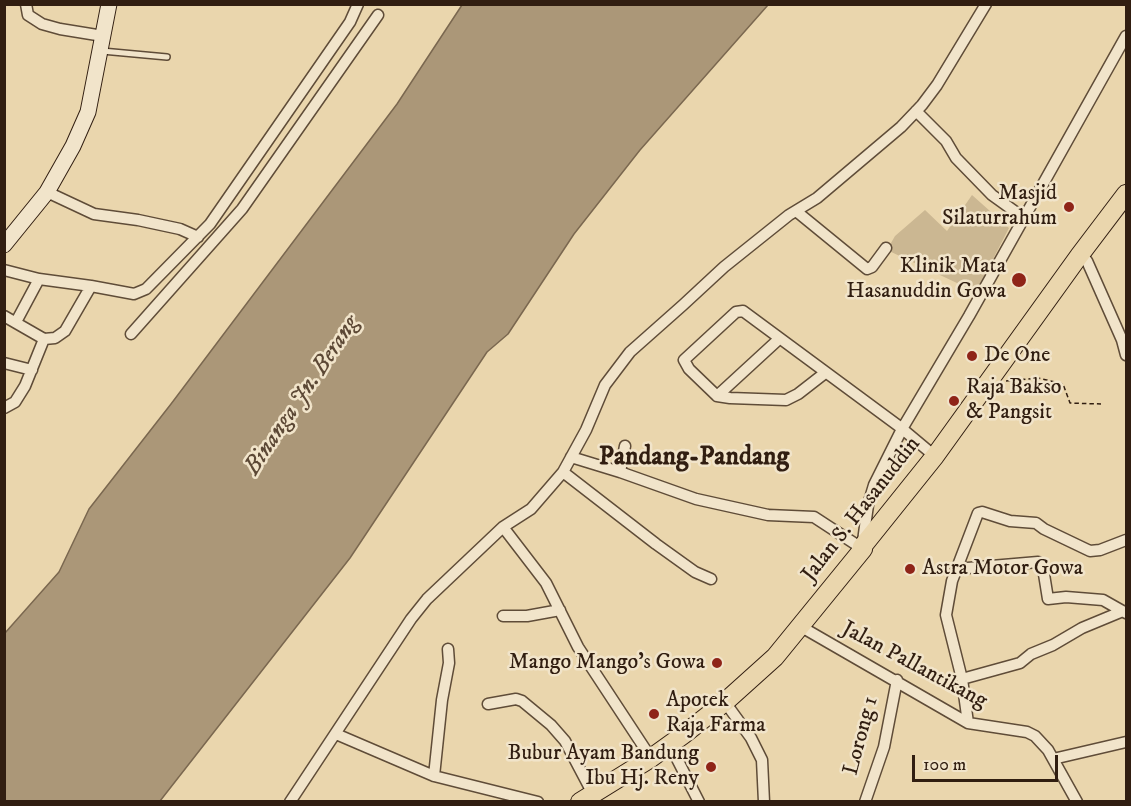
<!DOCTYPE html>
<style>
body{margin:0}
#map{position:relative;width:1131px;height:806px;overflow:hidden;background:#ead6ad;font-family:"IM FELL DW Pica",serif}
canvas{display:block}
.frame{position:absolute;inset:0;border:6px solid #311e11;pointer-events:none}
.scale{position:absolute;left:912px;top:755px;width:146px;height:27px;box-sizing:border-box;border:3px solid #311e11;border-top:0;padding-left:8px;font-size:18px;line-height:21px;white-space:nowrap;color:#311e11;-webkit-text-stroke:4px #f1e4ca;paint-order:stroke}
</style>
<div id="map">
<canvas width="1131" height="806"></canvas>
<div class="frame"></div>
<div class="scale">100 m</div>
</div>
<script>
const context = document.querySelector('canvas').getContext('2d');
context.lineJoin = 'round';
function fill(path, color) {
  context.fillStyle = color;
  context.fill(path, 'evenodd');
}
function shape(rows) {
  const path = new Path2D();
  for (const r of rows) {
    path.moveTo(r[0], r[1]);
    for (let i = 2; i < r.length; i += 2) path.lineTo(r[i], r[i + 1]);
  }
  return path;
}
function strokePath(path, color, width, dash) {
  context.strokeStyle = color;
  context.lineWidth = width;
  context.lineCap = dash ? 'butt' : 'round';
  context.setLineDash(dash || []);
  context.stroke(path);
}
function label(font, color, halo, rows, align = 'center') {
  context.font = font + ' "IM FELL DW Pica",serif';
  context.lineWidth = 5;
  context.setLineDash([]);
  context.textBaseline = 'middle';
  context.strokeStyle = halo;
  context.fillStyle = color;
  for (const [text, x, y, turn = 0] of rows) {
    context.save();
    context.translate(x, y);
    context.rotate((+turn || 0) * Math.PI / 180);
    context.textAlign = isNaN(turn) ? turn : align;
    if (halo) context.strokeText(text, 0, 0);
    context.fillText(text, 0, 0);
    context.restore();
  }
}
const green = shape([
 [972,195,1009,228,976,292,887,250,895,236,925,210,947,231]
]);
const water = shape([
 [462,5,768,5,640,150,574,234,508,334,487,352,350,558,160,801,5,801,5,633,59,572,89,509,171,404,397,104,462,5]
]);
const path = shape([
 [1006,381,1038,378,1063,384,1070,403,1101,404]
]);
const lane = shape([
 [102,51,167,57]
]);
const street = shape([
 [26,4,28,15,42,24,60,29,103,36],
 [916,111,946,141,956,158,992,195,1024,218],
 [47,192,94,214,138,220,180,229,198,237],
 [796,211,867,269,872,267,886,248],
 [1087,261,1122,340,1126,339],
 [4,270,39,279,91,286,134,294,146,289,210,224,350,22,358,4],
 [4,316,44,339,55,338,65,331,91,286],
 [16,322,39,279],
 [131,334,242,209,378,15],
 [1122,340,1126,355],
 [4,363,32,370],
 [825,373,798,394,786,400,730,398,717,396,689,369,684,360,736,312,743,311,900,427,937,458],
 [717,396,779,339],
 [4,408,15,402,25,386,44,339],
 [571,457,620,472,696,499,768,515,814,517,863,549],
 [563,472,656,544,695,572,711,579],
 [620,472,625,446],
 [503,527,546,583,578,647,651,758],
 [863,541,868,505,874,485,902,429,969,316,1126,36],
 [956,569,1038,562,1043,568,1048,599,1066,597,1103,600,1126,613],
 [503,616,527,616,560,610],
 [805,629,968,723,1027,732,1035,736,1048,750,1077,802],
 [962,679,1020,663,1031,654,1053,645,1082,628,1123,611],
 [488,704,516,699,522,701,551,725,565,741,593,794],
 [730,709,751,738,762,760,764,802],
 [968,723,962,679,946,615,952,581,978,513,982,512,1010,521,1036,523,1044,529,1090,551,1100,550,1126,540],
 [336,734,434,776,538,802],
 [675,755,699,802],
 [1053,759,1126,742],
 [434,776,442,700,449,663,448,649],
 [290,802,411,619,427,599,503,527,531,509,563,472,586,430,605,385,630,352,683,305,724,267,789,215,817,198,901,127,922,105,937,85,986,4],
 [865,802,884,747,897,680]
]);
const secondary = shape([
 [4,245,47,192,73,146,88,112,109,4]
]);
const highway = shape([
 [580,802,651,758,683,735,725,702,775,657,863,549,862,547,935,456,1079,256,1126,194]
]);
const markers = [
 [1069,207,6,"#8f2418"],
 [1019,280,8,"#8f2418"],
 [972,356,6,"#8f2418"],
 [954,401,6,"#8f2418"],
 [910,569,6,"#8f2418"],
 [717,663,6,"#8f2418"],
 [654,714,6,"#8f2418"],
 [711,767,6,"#8f2418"]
];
const poiNames = [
 ["Masjid",1057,194],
 ["Silaturrahum",1057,219],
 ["Klinik Mata",1006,267],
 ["Hasanuddin Gowa",1006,292],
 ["De One",984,356,"left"],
 ["Raja Bakso",966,388,"left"],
 ["& Pangsit",966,413,"left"],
 ["Astra Motor Gowa",922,569,"left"],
 ["Mango Mango's Gowa",705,663],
 ["Apotek",666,701,"left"],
 ["Raja Farma",666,726,"left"],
 ["Bubur Ayam Bandung",699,754],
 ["Ibu Hj. Reny",699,779]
];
const streetNames = [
 ["Jalan S. Hasanuddin",862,510,-52],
 ["Jalan Pallantikang",914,666,28],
 ["Lorong 1",862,736,-75]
];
const waterNames = [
 ["Binanga Jn. Berang",303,396,-56]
];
const quarterNames = [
 ["Pandang-Pandang",694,459]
];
fill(green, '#cbb792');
fill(water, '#ab9778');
strokePath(water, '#7a674f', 1.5);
strokePath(lane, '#5f4c38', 8);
strokePath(street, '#5f4c38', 13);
strokePath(secondary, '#311e11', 17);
strokePath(highway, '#311e11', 20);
strokePath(path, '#311e11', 1.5, [4.5, 3]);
strokePath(lane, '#f1e4ca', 5);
strokePath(street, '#f1e4ca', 10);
strokePath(secondary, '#f1e4ca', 15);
strokePath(highway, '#ead6ad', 18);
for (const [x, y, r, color] of markers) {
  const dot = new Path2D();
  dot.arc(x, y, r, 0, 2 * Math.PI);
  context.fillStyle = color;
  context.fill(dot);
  strokePath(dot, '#f1e4ca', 2);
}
label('22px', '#311e11', '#f1e4ca', poiNames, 'right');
label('22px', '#311e11', '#f1e4ca', streetNames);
label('italic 24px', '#5c4835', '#f1e4ca', waterNames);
label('bold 26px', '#311e11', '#f1e4ca', quarterNames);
</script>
